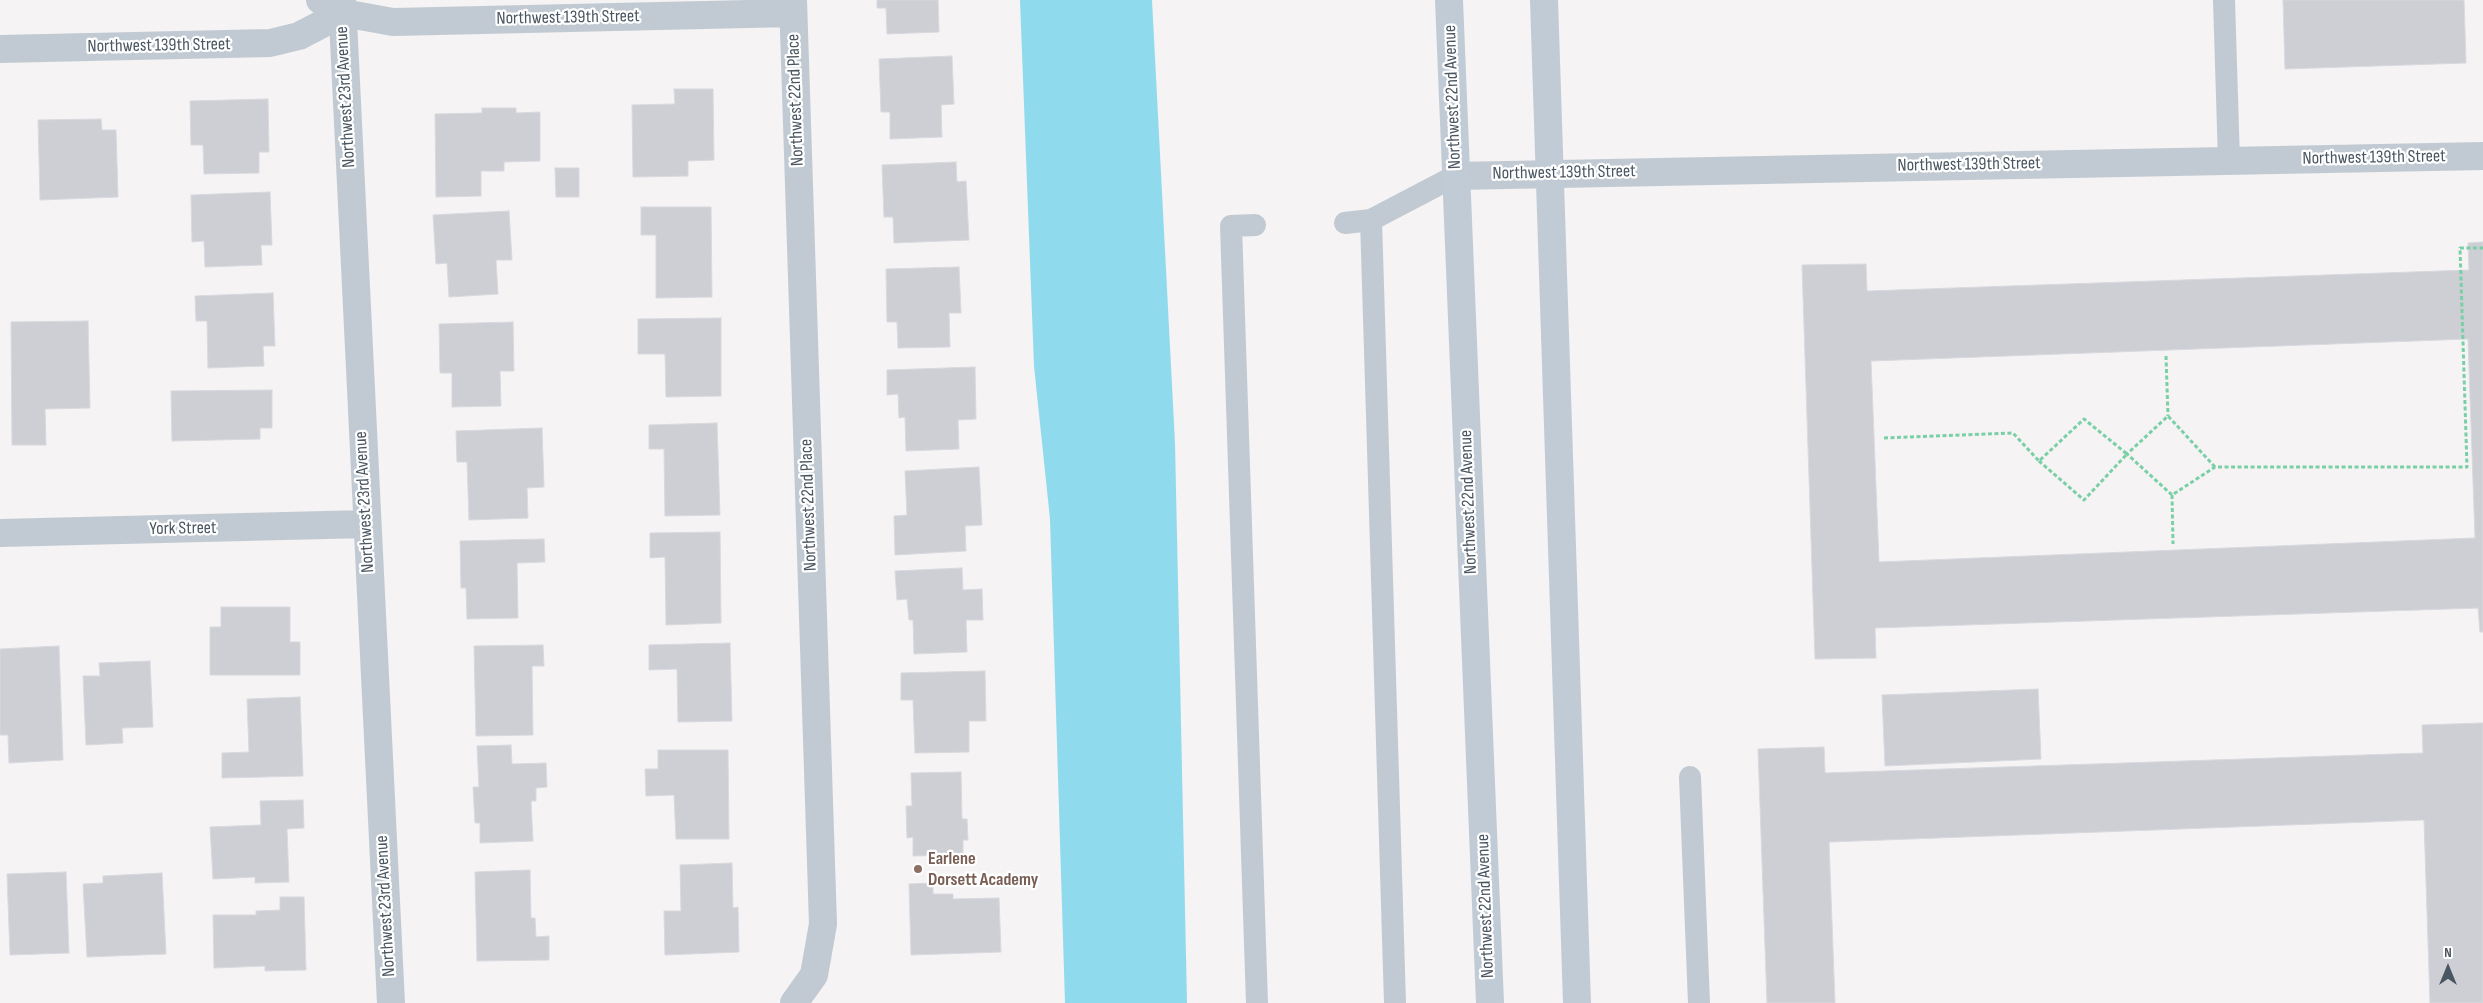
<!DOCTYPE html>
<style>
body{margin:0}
#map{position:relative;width:2483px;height:1003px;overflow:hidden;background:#f5f3f3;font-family:"Sofia Sans Condensed",sans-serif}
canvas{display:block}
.north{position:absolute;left:2423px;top:943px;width:50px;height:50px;-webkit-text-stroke:4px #fff;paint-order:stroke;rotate:0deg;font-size:14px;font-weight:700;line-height:20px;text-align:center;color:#4a5661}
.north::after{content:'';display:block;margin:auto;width:18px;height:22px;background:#4a5661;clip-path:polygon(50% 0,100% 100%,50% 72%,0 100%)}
</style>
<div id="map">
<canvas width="2483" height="1003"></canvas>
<div class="north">N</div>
</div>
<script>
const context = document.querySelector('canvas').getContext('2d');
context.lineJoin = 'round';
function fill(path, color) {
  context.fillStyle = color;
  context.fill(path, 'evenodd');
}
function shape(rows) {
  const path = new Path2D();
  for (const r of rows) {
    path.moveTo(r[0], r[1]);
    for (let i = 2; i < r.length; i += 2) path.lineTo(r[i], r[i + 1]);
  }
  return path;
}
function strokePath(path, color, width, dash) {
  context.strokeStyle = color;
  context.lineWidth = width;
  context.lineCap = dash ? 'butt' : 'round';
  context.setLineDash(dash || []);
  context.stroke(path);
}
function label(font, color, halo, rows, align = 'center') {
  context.font = font + ' "Sofia Sans Condensed",sans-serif';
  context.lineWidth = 4.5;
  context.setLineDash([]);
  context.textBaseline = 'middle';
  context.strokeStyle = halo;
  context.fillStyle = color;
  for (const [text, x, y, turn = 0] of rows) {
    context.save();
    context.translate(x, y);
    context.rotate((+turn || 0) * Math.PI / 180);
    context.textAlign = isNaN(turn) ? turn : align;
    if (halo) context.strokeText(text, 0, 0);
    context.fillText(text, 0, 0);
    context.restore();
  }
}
const water = shape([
 [1020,0,1152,0,1175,443,1187,1003,1065,1003,1050,519,1034,366]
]);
const building = shape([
 [877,0,938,0,939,32,887,34,886,8,877,8,877,0],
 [2283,0,2464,0,2466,63,2285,69,2283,0],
 [952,56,954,104,941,105,942,137,890,139,890,112,881,112,879,59,952,56],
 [674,89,713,89,714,160,688,161,688,176,633,177,632,105,675,104,674,89],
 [268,99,269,152,259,152,259,173,204,174,203,145,191,145,190,101,268,99],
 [482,108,516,108,516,113,540,112,540,161,504,162,504,171,481,171,481,196,436,197,435,114,482,113,482,108],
 [101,119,102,130,116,130,118,197,40,200,38,120,101,119],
 [956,162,957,182,966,181,969,240,894,243,893,217,884,217,882,165,956,162],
 [555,168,579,168,579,197,556,197,555,168],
 [270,192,272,245,261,245,262,265,205,267,204,241,192,242,191,195,270,192],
 [641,207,711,207,712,297,656,298,656,235,641,235,641,207],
 [509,211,512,260,496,260,498,294,449,297,447,263,436,264,433,215,509,211],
 [2483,242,2483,632,2480,632,2478,608,1875,628,1876,658,1815,659,1802,265,1866,264,1867,291,2469,270,2468,243,2483,242],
 [2468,339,2475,538,1879,562,1871,361,2468,339],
 [959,267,961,313,949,313,950,347,898,348,897,322,887,322,886,269,959,267],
 [273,293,275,346,263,346,264,366,208,368,207,321,196,321,195,296,273,293],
 [721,318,721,396,666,397,665,354,638,354,638,319,721,318],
 [88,321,90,408,45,409,46,445,12,445,11,322,88,321],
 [513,322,514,371,500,371,501,406,452,407,452,373,440,373,439,324,513,322],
 [975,367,976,419,958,420,959,449,906,451,905,417,899,418,898,394,887,395,887,370,975,367],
 [272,390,272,428,260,428,260,439,172,441,171,391,272,390],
 [717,423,720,515,665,516,664,449,649,449,649,425,717,423],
 [542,428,544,487,527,488,528,518,469,520,467,462,457,462,456,431,542,428],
 [979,467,982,525,965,526,966,551,895,555,894,516,907,515,905,471,979,467],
 [720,532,721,623,666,625,665,557,650,558,650,533,720,532],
 [544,539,545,562,517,563,518,618,467,619,466,588,461,588,460,541,544,539],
 [962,568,963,590,982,589,983,620,966,620,967,652,914,654,913,620,909,620,907,599,897,600,895,571,962,568],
 [221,607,290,607,290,642,300,642,300,675,210,675,210,627,221,627,221,607],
 [730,643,732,721,678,722,677,669,649,670,649,645,730,643],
 [543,645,544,666,532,666,533,735,476,736,474,646,543,645],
 [59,646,63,760,9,763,8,735,0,735,0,649,59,646],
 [150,661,153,727,122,728,123,743,86,745,83,676,100,676,99,663,150,661],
 [985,671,986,721,969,721,969,752,915,753,913,700,901,700,901,673,985,671],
 [2038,689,2041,759,1885,766,1882,695,2038,689],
 [300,697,303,776,222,778,222,753,249,752,247,699,300,697],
 [2483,723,2483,1003,2430,1003,2424,820,1829,842,1835,1003,1767,1003,1758,749,1824,747,1825,773,2423,753,2422,725,2483,723],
 [511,745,512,764,546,763,547,787,536,788,536,801,531,801,533,841,480,843,480,823,475,823,473,787,479,787,477,746,511,745],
 [658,750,728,750,729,839,676,839,674,795,646,796,645,769,658,769,658,750],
 [961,772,962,819,967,819,968,840,963,840,963,855,913,856,913,837,907,838,906,806,912,806,911,773,961,772],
 [303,800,304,828,287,829,289,882,255,883,255,877,213,879,210,827,261,825,260,801,303,800],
 [732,863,733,908,738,907,739,952,665,955,664,911,681,911,680,865,732,863],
 [530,870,531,918,535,918,536,937,549,936,549,960,477,961,475,872,530,870],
 [66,872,69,953,10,955,7,874,66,872],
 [162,873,166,954,87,957,83,884,103,883,103,876,162,873],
 [933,883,933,894,953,894,953,899,999,898,1001,952,911,955,909,884,933,883],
 [280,897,304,897,306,970,265,971,265,966,214,968,213,915,256,915,256,911,280,910,280,897]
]);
const path = shape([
 [2166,356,2168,416],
 [1884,438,2013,433,2039,461,2084,419,2127,454,2084,500,2039,461],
 [2215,467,2168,416,2127,454,2172,495,2215,467,2467,467,2460,248,2483,248],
 [2172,495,2173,544]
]);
const service = shape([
 [2224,0,2229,161],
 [1345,223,1371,220],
 [1255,225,1231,226,1257,1003],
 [1690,777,1699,1003],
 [1395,1003,1371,220,1455,176]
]);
const minor = shape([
 [320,0,343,13,393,22,793,13],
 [342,0,391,1003],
 [793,0,823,924,814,975,794,1003],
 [0,49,270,43,299,36,343,13],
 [1455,176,2483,156],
 [0,533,366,524]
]);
const secondary = shape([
 [1449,0,1490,1003],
 [1544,0,1577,1003]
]);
const markers = [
 [918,869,5,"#8d6e63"]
];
const streetNames = [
 ["Northwest 139th Street",568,18,-1],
 ["Northwest 139th Street",159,46,-1],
 ["Northwest 23rd Avenue",346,97,-93],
 ["Northwest 22nd Avenue",1453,97,-92],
 ["Northwest 22nd Place",796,100,-92],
 ["Northwest 139th Street",2374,158,-1],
 ["Northwest 139th Street",1969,165,-1],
 ["Northwest 139th Street",1564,173,-1],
 ["Northwest 23rd Avenue",365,502,-93],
 ["Northwest 22nd Avenue",1469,502,-92],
 ["Northwest 22nd Place",809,505,-92],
 ["York Street",183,529,-1],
 ["Northwest 23rd Avenue",386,906,-93],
 ["Northwest 22nd Avenue",1486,906,-92]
];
const educationNames = [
 ["Earlene",928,859],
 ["Dorsett Academy",928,880]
];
fill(water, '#90daee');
fill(building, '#cdcfd5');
strokePath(building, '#d7d9de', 1);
strokePath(path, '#7ad0a6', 3, [4, 2.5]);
strokePath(service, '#c1cad2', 22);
strokePath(minor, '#c1cad2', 28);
strokePath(secondary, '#c1cbd6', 28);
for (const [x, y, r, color] of markers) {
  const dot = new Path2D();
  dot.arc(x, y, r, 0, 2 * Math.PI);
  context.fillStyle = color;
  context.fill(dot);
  strokePath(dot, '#fff', 2);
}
label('18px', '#4a5661', '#fff', streetNames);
label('bold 18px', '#785e54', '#fff', educationNames, 'left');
</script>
